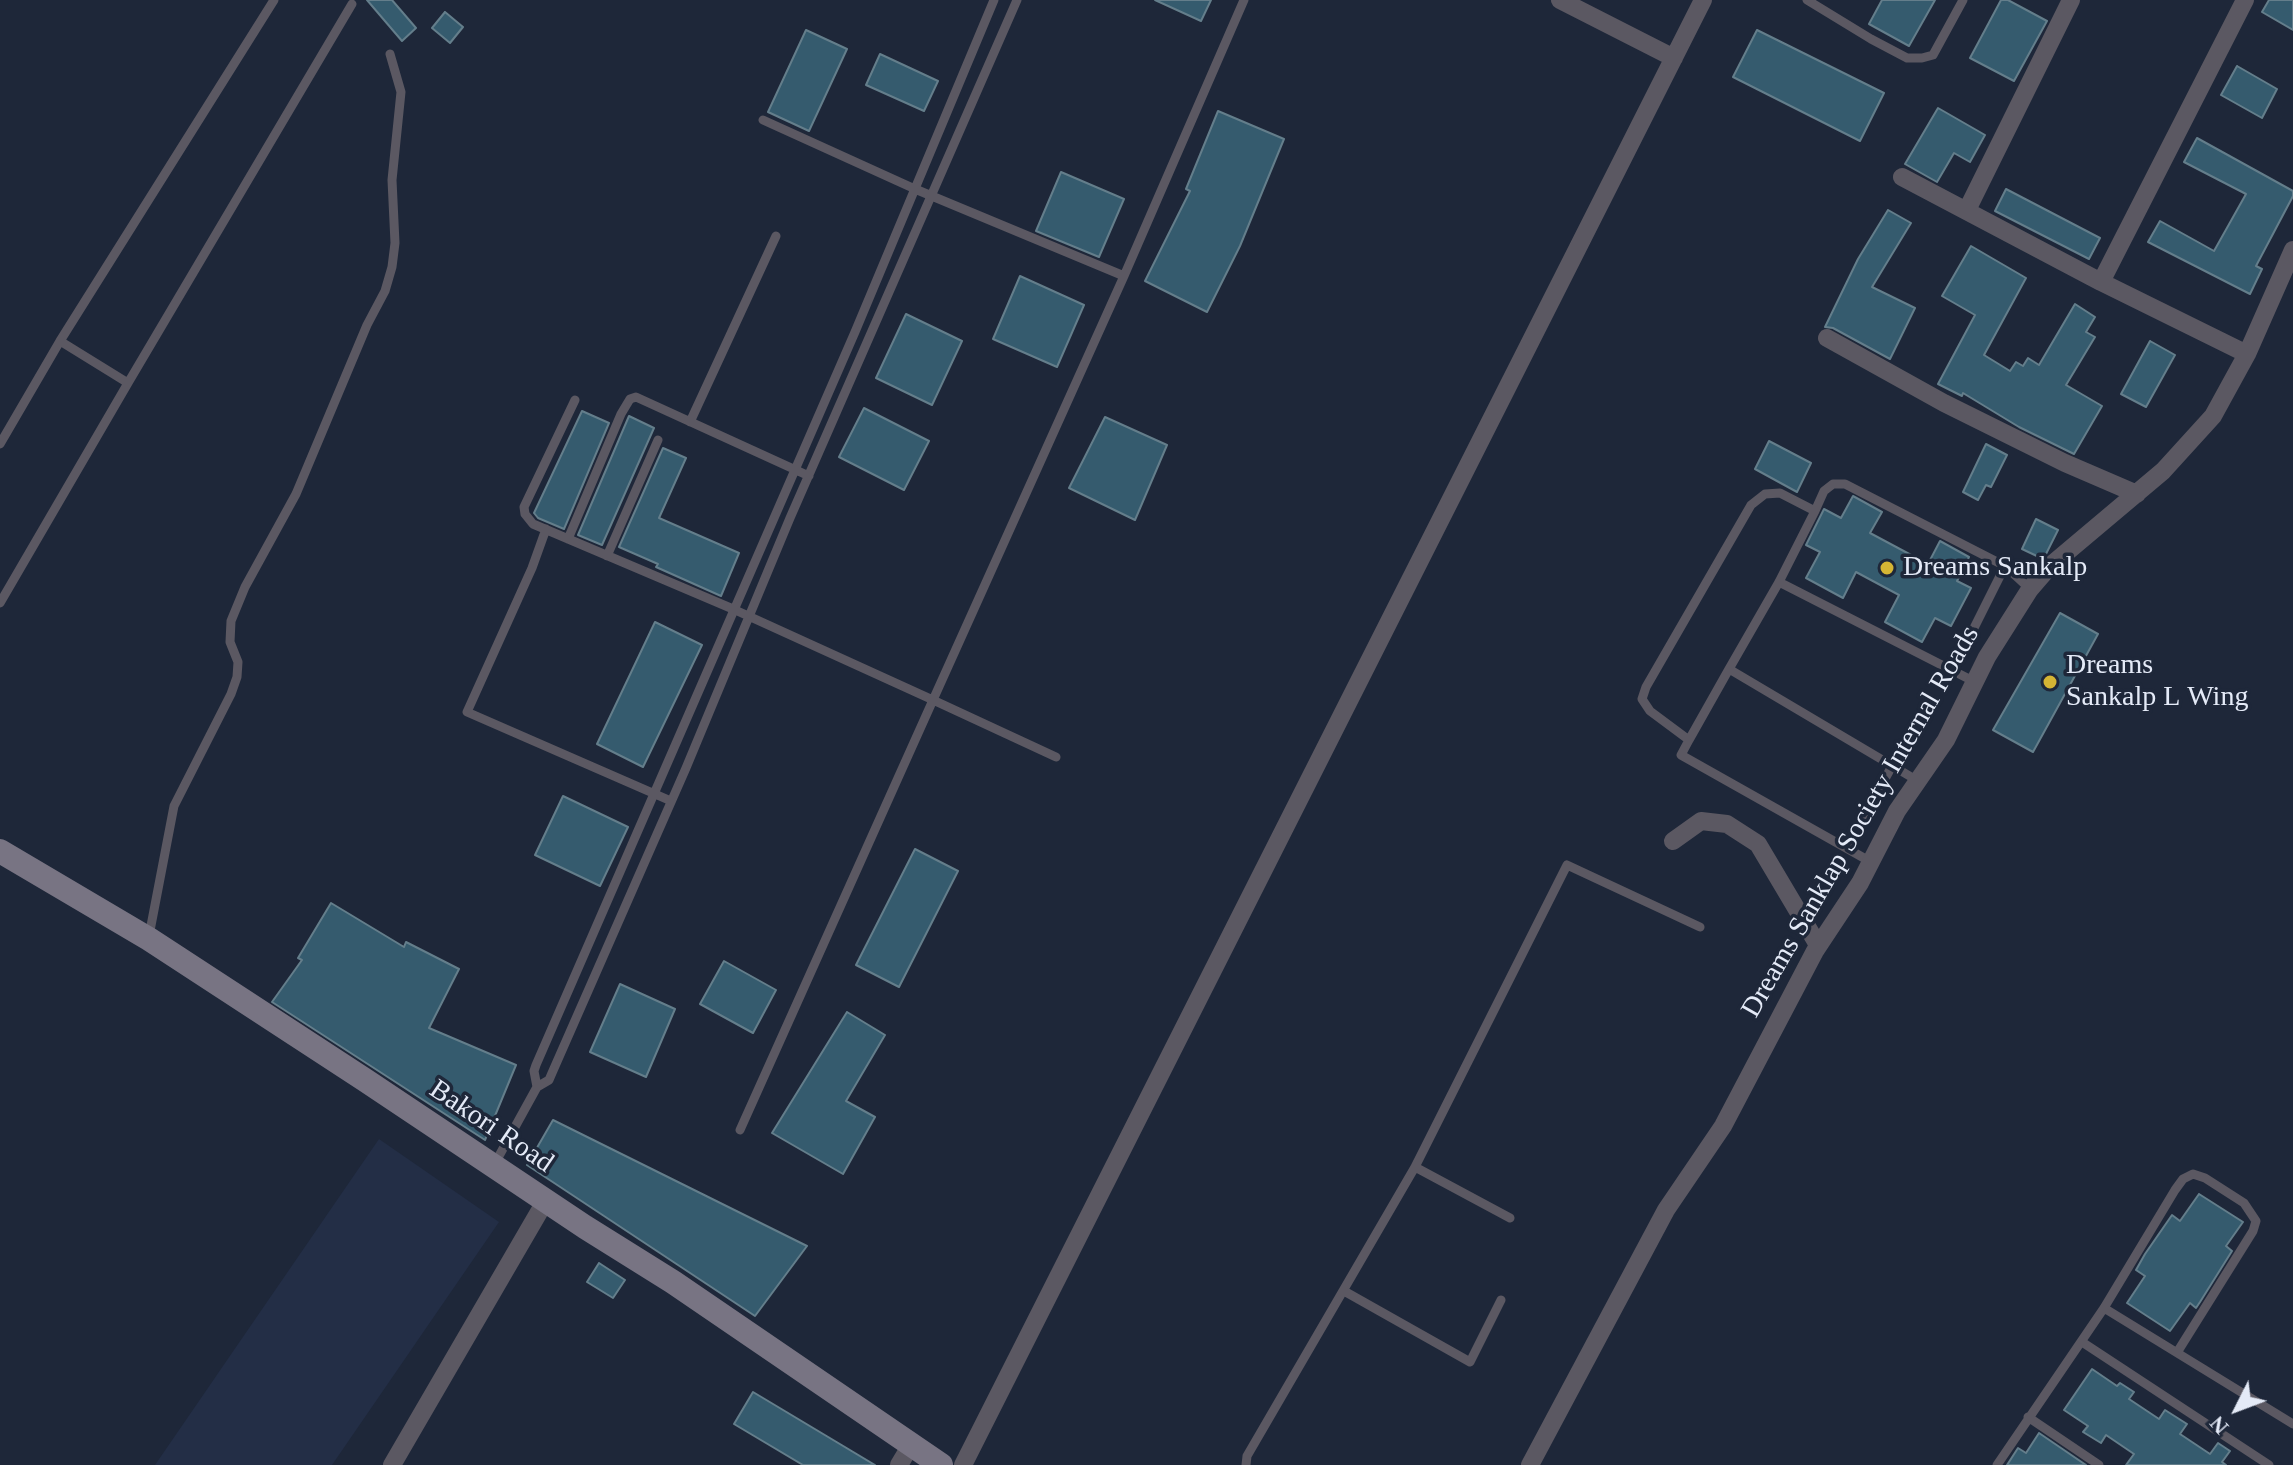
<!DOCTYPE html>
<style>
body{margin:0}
#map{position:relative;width:2293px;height:1465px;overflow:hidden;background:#1e2739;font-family:"Times New Roman",serif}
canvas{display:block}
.north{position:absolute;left:2197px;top:1369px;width:80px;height:80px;-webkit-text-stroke:6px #1e2739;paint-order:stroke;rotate:228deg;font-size:22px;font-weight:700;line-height:32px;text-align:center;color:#e4eaf7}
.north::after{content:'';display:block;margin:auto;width:28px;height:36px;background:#e4eaf7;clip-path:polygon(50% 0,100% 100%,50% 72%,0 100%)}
</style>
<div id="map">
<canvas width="2293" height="1465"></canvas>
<div class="north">N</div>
</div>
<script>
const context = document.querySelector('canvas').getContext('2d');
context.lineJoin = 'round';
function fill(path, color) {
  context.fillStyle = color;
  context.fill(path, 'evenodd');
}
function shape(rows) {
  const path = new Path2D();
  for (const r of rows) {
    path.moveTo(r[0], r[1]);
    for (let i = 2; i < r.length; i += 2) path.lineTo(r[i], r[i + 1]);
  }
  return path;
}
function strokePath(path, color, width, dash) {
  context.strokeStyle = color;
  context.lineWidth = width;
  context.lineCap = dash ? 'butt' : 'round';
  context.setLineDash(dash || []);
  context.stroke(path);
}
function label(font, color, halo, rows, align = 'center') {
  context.font = font + ' "Times New Roman",serif';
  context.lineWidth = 7;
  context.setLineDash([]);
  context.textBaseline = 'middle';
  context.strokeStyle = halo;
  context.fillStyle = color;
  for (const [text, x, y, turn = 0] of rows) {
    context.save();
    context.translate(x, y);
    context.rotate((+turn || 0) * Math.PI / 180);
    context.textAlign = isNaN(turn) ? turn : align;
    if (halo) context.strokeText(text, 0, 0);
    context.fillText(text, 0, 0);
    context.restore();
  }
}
const built = shape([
 [379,1139,499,1222,332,1465,155,1465]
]);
const building = shape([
 [367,0,392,0,416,28,402,41,367,0],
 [1155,0,1211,0,1201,21,1155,0],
 [1882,0,1935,0,1909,46,1869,24,1882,0],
 [2001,0,2008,0,2047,21,2014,81,1970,58,2001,0],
 [2269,0,2293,0,2293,30,2262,12,2269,0],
 [445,12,463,27,450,43,432,28,445,12],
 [806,30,847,49,809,131,768,112,806,30],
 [1757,30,1884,93,1860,141,1733,77,1757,30],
 [880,54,938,81,924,111,866,85,880,54],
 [2237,66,2277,89,2262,118,2221,95,2237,66],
 [1938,108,1985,135,1970,162,1954,153,1937,182,1905,164,1938,108],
 [1218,111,1284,139,1240,246,1207,312,1145,281,1190,191,1186,189,1218,111],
 [2197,138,2293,191,2293,196,2256,266,2262,269,2250,294,2148,242,2160,221,2214,251,2246,194,2184,162,2197,138],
 [1061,172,1124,199,1099,257,1036,231,1061,172],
 [2006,189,2100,238,2089,259,1995,211,2006,189],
 [1888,210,1911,223,1872,287,1915,308,1890,359,1833,328,1825,327,1858,259,1888,210],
 [1971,246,2026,278,1984,355,2010,371,2016,362,2023,366,2028,358,2039,365,2075,304,2095,317,2086,332,2095,337,2066,385,2102,406,2074,454,2019,427,1963,393,1962,396,1938,384,1975,315,1942,296,1971,246],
 [1020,276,1084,305,1057,367,993,339,1020,276],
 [906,314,962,341,932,405,876,378,906,314],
 [2150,341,2175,355,2146,407,2121,394,2150,341],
 [864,408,929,441,904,490,839,457,864,408],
 [582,411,609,423,564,529,538,518,534,513,582,411],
 [629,416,654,428,602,545,578,535,629,416],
 [1105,417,1167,445,1135,520,1069,488,1105,417],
 [1769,441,1811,463,1797,492,1755,469,1769,441],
 [1986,444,2007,455,1991,487,1986,485,1978,500,1963,492,1986,444],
 [663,448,686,458,659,518,739,553,721,596,656,567,658,564,619,547,663,448],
 [1853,496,1882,512,1870,533,1928,564,1940,541,1969,557,1957,581,1971,588,1951,626,1935,618,1922,642,1885,622,1899,595,1856,572,1843,598,1806,578,1820,552,1806,545,1824,509,1841,518,1853,496],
 [2036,519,2058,530,2046,554,2041,558,2022,549,2036,519],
 [2060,613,2098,634,2033,752,1993,730,2060,613],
 [655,622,702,645,643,767,597,744,655,622],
 [563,796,628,827,600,886,535,855,563,796],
 [915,849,958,871,899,987,856,965,915,849],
 [331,903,404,947,406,942,459,969,429,1028,516,1065,485,1140,272,1002,302,960,298,958,331,903],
 [724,961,776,990,753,1033,700,1004,724,961],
 [620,984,675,1009,646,1077,590,1052,620,984],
 [847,1012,885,1035,846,1101,875,1117,843,1174,772,1133,847,1012],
 [553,1120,807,1246,755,1316,527,1165,553,1120],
 [2199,1194,2243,1222,2226,1246,2232,1251,2200,1302,2196,1308,2190,1303,2170,1331,2127,1303,2145,1276,2136,1270,2145,1254,2172,1215,2180,1221,2199,1194],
 [599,1263,625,1280,613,1298,587,1282,599,1263],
 [2092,1369,2117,1386,2120,1383,2134,1392,2129,1399,2159,1419,2165,1410,2187,1424,2180,1434,2210,1454,2218,1443,2230,1451,2222,1462,2226,1465,2126,1465,2134,1454,2106,1435,2101,1443,2083,1432,2088,1426,2064,1410,2092,1369],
 [753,1392,875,1465,803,1465,734,1424,753,1392],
 [2039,1433,2086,1465,2007,1465,2018,1448,2026,1453,2039,1433]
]);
const lane = shape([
 [1807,0,1871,39,1907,58,1922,58,1933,55,1963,0],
 [763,120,915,189,1124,276],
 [60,341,274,0],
 [128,383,352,4],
 [575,400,524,507,525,514,533,524,733,609,933,700,740,1130],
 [690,422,776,236],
 [0,444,60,341,128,383,0,603],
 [1815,511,1779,582,1729,669,1918,781],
 [546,529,532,568,467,712,671,801],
 [568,539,621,414,630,399,636,397,809,476],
 [607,556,658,440],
 [1779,582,1975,682],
 [1952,672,2005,566],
 [1689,740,1729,669],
 [1056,757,933,700,1124,276,1244,0],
 [1847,848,1892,766],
 [1871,862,1681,755,1689,740,1650,711,1642,699,1646,687,1751,505,1765,494,1780,493,1815,511,1824,491,1833,484,1845,484,2005,566,2030,589],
 [149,936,174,806,231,694,237,677,238,662,230,642,231,621,245,587,296,494,367,325,385,291,392,267,395,243,392,180,401,92,390,54],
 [537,1087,534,1071,536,1065,855,332,994,0],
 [494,1165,537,1087,549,1080,552,1073,686,768,790,518,1017,0],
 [1415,1167,1567,865,1700,927],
 [1344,1291,1470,1362,1501,1300],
 [2104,1308,2293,1424],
 [2082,1342,2269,1465],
 [2028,1417,2099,1465],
 [1246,1465,1247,1456,1415,1167,1510,1218],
 [1997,1465,2104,1308,2175,1190,2183,1179,2193,1174,2205,1178,2244,1203,2256,1221,2253,1231,2178,1351]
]);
const street = shape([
 [1560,0,1674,58],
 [1902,177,2101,282,2247,354],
 [1967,210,2071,0],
 [2101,282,2245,0],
 [1827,338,1944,403,2065,463,2137,494],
 [1673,841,1701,821,1727,824,1758,844,1818,945],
 [392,1465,546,1200],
 [899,1465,911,1445],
 [963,1465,1703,0],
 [1530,1465,1666,1210,1723,1126,1815,951,1860,883,1897,811,1946,740,1987,657,2030,589,2049,567,2163,471,2213,416,2247,354,2293,250]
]);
const secondary = shape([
 [0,851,149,939,365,1080,585,1227,673,1282,941,1465]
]);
const markers = [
 [1887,568,8,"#d5b534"],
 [2050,682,8,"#d5b534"]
];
const poiNames = [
 ["Dreams Sankalp",1903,568],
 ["Dreams",2066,666],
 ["Sankalp L Wing",2066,698]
];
const streetNames = [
 ["Dreams Sanklap Society Internal Roads",1861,822,-60],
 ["Bakori Road",491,1127,34]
];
fill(built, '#232e46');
fill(building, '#355b6e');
strokePath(building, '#647e8b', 2);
strokePath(lane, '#5b5862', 9);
strokePath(street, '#5b5862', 18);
strokePath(secondary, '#787483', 24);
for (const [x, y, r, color] of markers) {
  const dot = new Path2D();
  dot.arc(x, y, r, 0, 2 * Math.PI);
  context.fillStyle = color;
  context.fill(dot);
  strokePath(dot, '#1e2739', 3);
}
label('28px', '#e4eaf7', '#1e2739', poiNames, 'left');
label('28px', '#e4eaf7', '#1e2739', streetNames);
</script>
